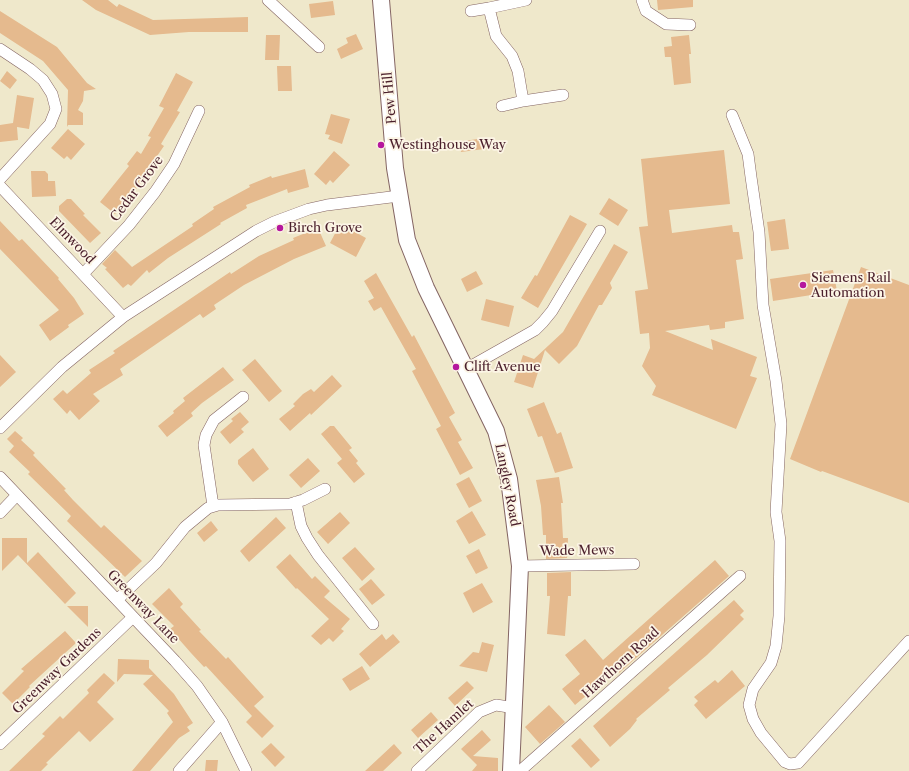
<!DOCTYPE html>
<style>
body{margin:0}
canvas{display:block;background:#efe8cb}
</style>
<canvas width="909" height="771"></canvas>
<script>
const context = document.querySelector('canvas').getContext('2d');
context.lineJoin = 'round';
function fill(path, color) {
  context.fillStyle = color;
  context.fill(path, 'evenodd');
}
function shape(rows) {
  const path = new Path2D();
  for (const r of rows) {
    path.moveTo(r[0], r[1]);
    for (let i = 2; i < r.length; i += 2) path.lineTo(r[i], r[i + 1]);
  }
  return path;
}
function strokePath(path, color, width, dash) {
  context.strokeStyle = color;
  context.lineWidth = width;
  context.lineCap = dash ? 'butt' : 'round';
  context.setLineDash(dash || []);
  context.stroke(path);
}
function label(font, color, halo, rows, align = 'center') {
  context.font = font + ' "Libre Caslon Text",serif';
  context.lineWidth = 3.5;
  context.setLineDash([]);
  context.textBaseline = 'middle';
  context.strokeStyle = halo;
  context.fillStyle = color;
  for (const [text, x, y, turn = 0] of rows) {
    context.save();
    context.translate(x, y);
    context.rotate((+turn || 0) * Math.PI / 180);
    context.textAlign = isNaN(turn) ? turn : align;
    if (halo) context.strokeText(text, 0, 0);
    context.fillText(text, 0, 0);
    context.restore();
  }
}
const building = shape([
 [82,0,108,0,117,7,119,4,153,20,248,17,248,32,189,32,150,35,96,10],
 [657,0,693,0,693,7,658,10],
 [333,1,335,15,311,18,309,4],
 [0,11,57,47,87,83,96,89,84,91,83,101,78,110,83,113,83,125,68,125,67,127,68,90,43,61,0,33],
 [356,34,363,49,341,59,337,49,348,43,346,38],
 [266,35,280,35,279,60,265,60],
 [689,35,691,54,689,54,691,83,674,85,671,57,665,57,664,47,672,46,671,37],
 [277,66,291,66,292,91,278,91],
 [7,71,17,80,10,89,0,81],
 [176,73,193,82,177,111,180,112,161,144,164,146,144,175,146,177,115,214,100,202,129,166,127,164,137,151,141,154,151,137,148,136,164,108,159,106],
 [17,95,34,98,29,129,17,127,18,140,0,142,0,125,13,123],
 [331,114,350,119,342,144,328,139,330,135,325,134],
 [68,129,85,144,71,160,67,156,64,159,51,148],
 [483,138,484,149,461,152,459,142],
 [724,150,730,204,669,210,672,233,732,225,733,232,739,232,743,259,736,260,744,319,725,322,725,328,710,330,709,325,665,331,713,350,711,339,757,357,750,376,757,378,736,429,652,395,656,386,642,366,650,348,649,333,640,334,635,291,648,289,639,227,648,226,641,159],
 [334,151,350,165,333,183,330,180,326,185,314,174],
 [305,169,309,187,288,193,287,189,246,205,247,208,220,223,221,224,168,258,149,273,147,270,131,286,128,284,123,288,105,269,107,268,102,264,115,250,132,267,193,226,192,224,214,209,213,207,250,187,249,185,271,176,272,178],
 [31,171,45,171,48,174,48,181,55,181,56,196,32,197],
 [609,198,628,210,618,226,599,214],
 [67,199,71,199,85,214,83,215,101,233,90,243,59,211,59,206],
 [570,215,587,224,538,308,521,298,535,275,537,276],
 [785,219,789,249,771,251,767,222],
 [0,221,19,241,22,239,59,278,58,279,74,298,84,314,68,325,69,327,50,341,39,325,59,310,0,249],
 [340,224,366,238,356,257,330,243],
 [318,228,326,246,294,259,244,285,214,305,216,309,203,318,200,314,120,369,123,375,93,394,100,401,79,420,70,410,67,414,53,399,63,390,67,394,91,373,89,370,115,353,113,351,230,272,231,274,259,256,294,240,293,238],
 [614,244,628,252,610,283,612,288,602,305,599,305,577,346,559,364,545,350,533,388,514,382,523,355,534,359,563,332],
 [861,267,909,285,909,503,822,471,821,472,790,459],
 [833,270,837,291,773,301,770,279],
 [476,271,483,284,467,292,461,279],
 [376,273,412,337,414,335,455,413,449,417,462,440,458,442,473,468,460,475,436,429,441,426,412,371,416,369,381,307,374,311,368,301,374,298,364,281],
 [486,299,514,306,509,327,481,320],
 [0,355,16,372,0,387],
 [255,359,282,391,269,402,242,370],
 [223,367,234,380,202,403,191,413,193,416,167,437,158,426,174,413,173,411,185,401,183,398],
 [332,375,342,386,311,415,310,413,290,431,279,419,295,406,293,404,303,394,311,389,314,392],
 [544,402,557,434,561,432,573,468,555,473,542,436,538,437,527,409],
 [240,412,249,422,241,429,244,432,230,444,220,432,233,421,231,419],
 [330,426,334,426,352,448,349,450,358,461,356,463,365,474,354,483,337,463,342,459,321,434],
 [15,431,23,438,21,440,35,453,33,455,66,489,64,490,73,500,101,528,104,525,142,561,125,577,67,521,71,516,28,474,30,472,9,452,14,446,7,439],
 [253,448,269,469,253,482,238,464,238,460],
 [308,458,320,471,301,488,289,475],
 [469,477,482,501,469,508,456,484],
 [559,477,563,503,561,503,563,538,568,538,567,558,546,559,546,535,543,535,541,506,536,480],
 [472,511,486,535,469,544,456,521],
 [340,512,350,523,328,544,317,532],
 [276,517,286,528,249,562,240,551],
 [211,521,218,530,204,542,197,533],
 [2,538,27,538,27,563,38,552,76,593,65,604,18,555,2,571],
 [355,547,375,569,362,581,342,558],
 [479,549,488,568,476,574,466,556],
 [290,554,312,579,315,576,330,591,324,597,350,619,341,629,344,631,333,642,329,638,321,645,311,636,329,619,297,588,296,589,276,567],
 [715,560,729,576,619,673,617,670,575,705,562,689,580,674,565,655,585,639,603,660],
 [571,572,571,596,568,596,565,636,547,634,550,596,547,596,547,573],
 [371,579,385,595,372,605,359,589],
 [482,583,493,602,473,613,463,593],
 [169,588,183,604,180,607,201,630,199,631,226,659,228,657,264,697,254,706,274,726,262,738,246,722,252,716,206,666,204,667,191,653,170,629,174,626,152,604],
 [734,600,744,611,740,615,744,619,707,655,668,688,670,690,636,719,637,720,630,729,610,747,593,726],
 [67,606,88,606,88,627],
 [65,631,76,643,29,686,30,687,13,704,2,693,24,671,21,669],
 [382,634,386,640,393,634,400,642,370,667,359,654],
 [482,642,494,645,487,672,459,666,473,652,479,653],
 [118,659,149,660,149,668,174,694,193,723,187,727,190,731,179,738,150,771,132,771,173,722,167,713,169,711,143,684,153,675,124,674,117,682],
 [362,666,370,679,350,691,342,679],
 [732,670,745,686,706,719,694,705,698,701,694,697,715,680,718,683],
 [104,673,115,683,97,702,114,719,90,742,79,731,46,763,48,764,41,771,9,771,45,736,42,734,60,716,63,719,89,693,87,690],
 [467,681,474,688,455,706,448,698],
 [549,705,565,722,540,744,525,727],
 [431,712,438,720,418,738,411,730],
 [482,730,491,740,473,756,498,758,498,771,472,771,477,765,461,749],
 [580,738,600,760,591,768,571,746],
 [271,743,285,757,275,767,261,752],
 [394,744,402,753,383,771,365,771],
 [206,760,218,760,217,771,205,771]
]);
const street = shape([
 [268,0,319,47],
 [526,0,489,8,496,36,512,56,518,71,523,101,563,95],
 [642,0,646,11,666,24,690,25],
 [471,11,489,8],
 [0,49,30,69,43,80,52,94,56,109,50,124,0,179],
 [502,106,523,101],
 [732,115,748,154,751,177,759,232,763,305,776,381,781,424,776,512,780,541,779,616,776,646,771,663,753,689,749,705,753,719,761,733,785,762,790,764,798,763,909,641],
 [0,186,123,317],
 [84,273,129,225,155,192,174,164,199,111],
 [466,369,535,330,543,322,552,311,600,231],
 [0,428,62,367,123,317,256,231,274,222,309,209,327,205,399,196],
 [0,477,175,661,197,686,222,722,246,771],
 [296,502,301,526,307,538,318,555,373,624],
 [213,506,204,445,206,435,214,420,243,397],
 [0,513,17,495],
 [520,566,634,564],
 [117,600,156,563,185,527,208,508,218,505,290,504,303,500,325,489],
 [0,744,133,617],
 [179,771,222,722],
 [417,771,479,712,496,705,515,708],
 [520,771,740,576]
]);
const secondary = shape([
 [381,0,395,168,407,240,426,288,496,431,509,479,520,566,511,771]
]);
const markers = [
 [381,145,4,"#b5179e"],
 [280,228,4,"#b5179e"],
 [803,285,4,"#b5179e"],
 [456,367,4,"#b5179e"]
];
const streetNames = [
 ["Pew Hill",390,98,-95],
 ["Cedar Grove",137,189,-53],
 ["Elmwood",72,241,46],
 ["Langley Road",507,485,79],
 ["Wade Mews",577,551,-1],
 ["Greenway Lane",143,607,46],
 ["Hawthorn Road",621,663,-42],
 ["Greenway Gardens",57,671,-44],
 ["The Hamlet",444,727,-42]
];
const poiNames = [
 ["Westinghouse Way",389,145],
 ["Birch Grove",288,228],
 ["Siemens Rail",811,278],
 ["Automation",811,293],
 ["Clift Avenue",464,367]
];
fill(building, '#e5ba8e');
strokePath(street, '#846563', 12);
strokePath(secondary, '#846563', 18);
strokePath(street, '#fff', 11);
strokePath(secondary, '#fff', 16);
for (const [x, y, r, color] of markers) {
  const dot = new Path2D();
  dot.arc(x, y, r, 0, 2 * Math.PI);
  context.fillStyle = color;
  context.fill(dot);
  strokePath(dot, '#fcf5e5', 1.5);
}
label('13px', '#4a1f2b', '#fcf5e5', streetNames);
label('13px', '#4a1f2b', '#fcf5e5', poiNames, 'left');
</script>
